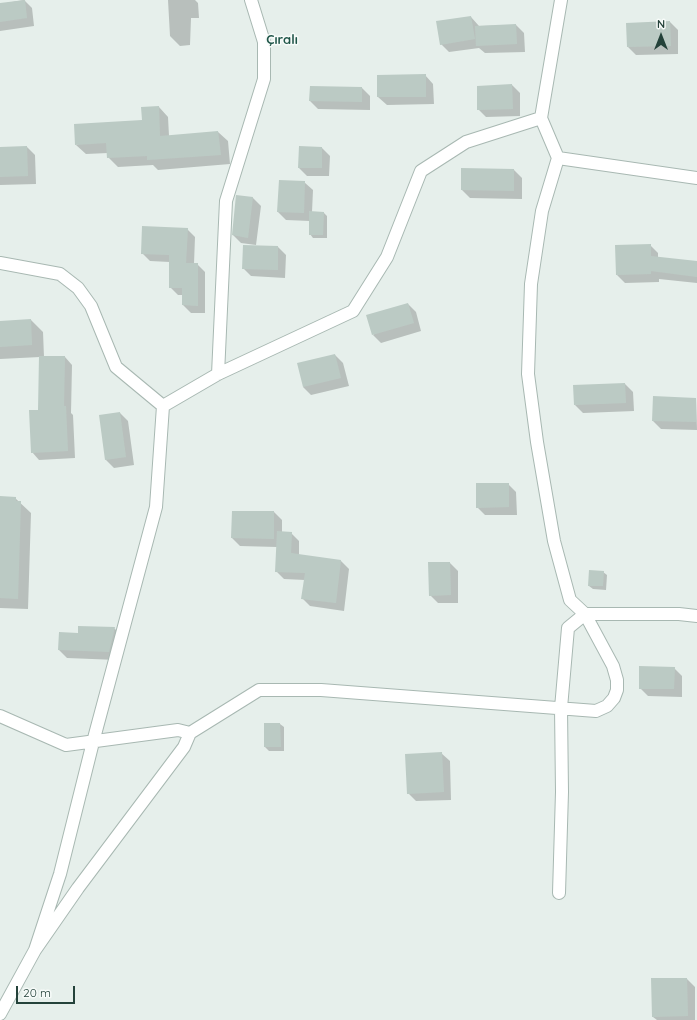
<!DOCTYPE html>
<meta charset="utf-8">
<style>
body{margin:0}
#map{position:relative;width:697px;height:1020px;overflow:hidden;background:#e6efeb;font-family:Quicksand,sans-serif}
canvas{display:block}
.north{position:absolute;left:641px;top:16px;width:40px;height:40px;-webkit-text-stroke:3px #f7fbf9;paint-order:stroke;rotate:0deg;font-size:11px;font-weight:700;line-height:16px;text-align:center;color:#24423a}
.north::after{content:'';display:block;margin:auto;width:14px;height:18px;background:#24423a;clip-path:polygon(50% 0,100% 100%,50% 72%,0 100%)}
.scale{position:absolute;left:16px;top:986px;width:59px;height:18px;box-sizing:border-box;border:2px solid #24423a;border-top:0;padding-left:5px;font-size:12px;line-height:14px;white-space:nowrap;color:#24423a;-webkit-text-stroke:3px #f7fbf9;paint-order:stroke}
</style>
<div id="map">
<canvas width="697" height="1020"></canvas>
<div class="north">N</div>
<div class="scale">20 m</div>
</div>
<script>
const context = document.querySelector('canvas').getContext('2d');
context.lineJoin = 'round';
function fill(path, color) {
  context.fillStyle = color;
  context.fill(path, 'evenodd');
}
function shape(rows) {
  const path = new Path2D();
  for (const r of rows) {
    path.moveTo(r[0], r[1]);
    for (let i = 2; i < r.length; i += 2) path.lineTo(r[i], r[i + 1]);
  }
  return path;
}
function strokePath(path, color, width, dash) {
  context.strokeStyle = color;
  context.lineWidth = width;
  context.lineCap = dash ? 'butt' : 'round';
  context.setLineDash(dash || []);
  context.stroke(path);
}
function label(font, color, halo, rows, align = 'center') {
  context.font = font + ' Quicksand,sans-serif';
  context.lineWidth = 3;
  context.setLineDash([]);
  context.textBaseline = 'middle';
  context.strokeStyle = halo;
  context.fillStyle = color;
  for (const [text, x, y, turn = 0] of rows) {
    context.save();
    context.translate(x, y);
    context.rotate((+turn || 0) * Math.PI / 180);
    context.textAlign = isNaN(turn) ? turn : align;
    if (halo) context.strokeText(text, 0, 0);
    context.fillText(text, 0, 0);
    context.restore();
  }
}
const shadow = shape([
 [24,0,32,8,34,26,0,31,0,4],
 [168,0,195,0,198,3,199,18,191,18,190,45,180,46,170,36],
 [471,17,479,26,516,25,524,33,525,52,485,53,479,48,449,52,441,44],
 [670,22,678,30,678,54,636,55,628,47],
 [425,75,433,84,434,104,387,105,378,97],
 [512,85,520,93,520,116,486,117,478,109],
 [311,87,362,88,370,96,370,110,318,109,310,101],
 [159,107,168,117,169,136,218,132,228,141,230,164,158,170,153,165,118,167,108,157,108,153,86,154,76,145,143,121],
 [27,147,35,155,36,184,0,185,0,148],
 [322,148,330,156,329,176,307,176,299,168],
 [514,170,522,178,522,199,470,198,462,190],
 [304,182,313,190,312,212,324,213,327,216,327,238,313,238,310,234,310,221,286,220,278,212],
 [237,196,253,198,261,206,256,245,241,243,233,235],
 [187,229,195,237,194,264,197,264,205,272,205,313,191,313,183,305,183,295,178,295,170,287,170,262,150,261,142,253],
 [650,245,658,253,658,258,697,262,697,283,659,279,659,282,625,283,617,275],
 [278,247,286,255,285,278,251,276,243,268],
 [408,304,416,312,421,331,381,343,373,335],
 [31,320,43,332,44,357,65,357,72,365,71,413,73,415,75,458,39,460,32,452,39,411,40,357,0,359,0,322],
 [335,355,343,363,349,386,311,395,303,387],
 [625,384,633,392,634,411,583,413,575,405],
 [696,398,697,430,661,429,653,421],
 [120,413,128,421,134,465,114,468,106,460],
 [508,484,516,492,517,515,485,515,477,507],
 [15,498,31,513,28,609,0,608,0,512],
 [233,512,274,512,282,520,282,533,291,533,299,541,299,555,341,561,349,569,344,611,310,606,302,598,305,580,284,579,276,571,277,547,240,546,232,538],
 [450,563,458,571,458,603,438,603,430,595],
 [603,572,607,575,606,590,593,589,589,586],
 [114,628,122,636,117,660,67,658,59,650],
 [674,668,682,676,682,697,648,696,640,688],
 [265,724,280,724,284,727,284,751,269,751,265,747],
 [441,753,450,761,451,800,416,801,408,793],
 [687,979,695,987,695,1020,657,1020,653,1017]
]);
const building = shape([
 [25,0,27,18,0,22,0,3],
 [471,16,475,39,440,45,436,21],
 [670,21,671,46,627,47,626,23],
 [516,24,517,44,476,46,475,26],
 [426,74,426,97,377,97,377,75],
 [512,84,513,109,477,110,477,86],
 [310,86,362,87,362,102,309,101],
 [159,106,160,136,218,131,221,155,147,160,147,156,107,158,106,143,75,145,74,124,142,120,141,107],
 [27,146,28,176,0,177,0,147],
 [299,146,322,147,322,168,298,168],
 [461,168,514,169,514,191,461,190],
 [279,180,305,181,304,213,277,212],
 [236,195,253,197,248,238,232,235],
 [309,211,324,212,323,235,309,235],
 [142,226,188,228,186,263,198,263,198,306,182,305,182,288,169,288,169,255,141,254],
 [651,244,651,256,697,261,697,277,651,271,651,274,616,275,615,245],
 [243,245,278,246,278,270,242,269],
 [408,303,414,323,372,335,366,315],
 [31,319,32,345,0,347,0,321],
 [335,354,341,378,303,387,297,363],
 [39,356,65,356,64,406,66,406,68,451,31,453,29,410,38,410],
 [625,383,626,403,574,405,573,385],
 [653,396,696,398,696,422,652,421],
 [120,412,126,457,105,460,99,415],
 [476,483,509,483,509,507,476,508],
 [0,496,16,497,16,501,21,501,18,599,0,598],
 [232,511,274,511,274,539,231,538],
 [277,531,292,532,291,553,341,560,336,603,301,599,305,573,275,572],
 [428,562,450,562,451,595,429,596],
 [589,570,604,571,603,586,588,586],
 [78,626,115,627,109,652,58,650,59,632,78,633],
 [639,666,675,667,674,689,639,689],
 [264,723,280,723,281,747,264,747],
 [442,752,444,792,407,794,405,754],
 [651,978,687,978,688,1016,652,1017]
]);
const street = shape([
 [558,158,697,178],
 [0,263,60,274,78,288,91,306,116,367,163,406,218,374,353,311,387,257,421,171,466,142,541,118],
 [218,374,226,201,264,79,264,42,251,0],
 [0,716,66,745,178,730,190,733],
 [559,893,562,792,561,708,568,628,585,614,679,614,697,616],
 [35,950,78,888,184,747,190,733,259,690,321,690,596,711,607,706,614,698,617,690,617,680,613,666,585,614,570,600,554,541,537,442,528,374,531,284,542,211,558,158,541,118,561,0],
 [0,1014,35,950,60,874,93,742,156,507,163,406]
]);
const quarterNames = [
 ["Çıralı",282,40]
];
fill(shadow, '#0003');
fill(building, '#bbcac4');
strokePath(street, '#a8b8b2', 14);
strokePath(street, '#fff', 12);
label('bold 13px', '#1f5548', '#f7fbf9', quarterNames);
</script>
